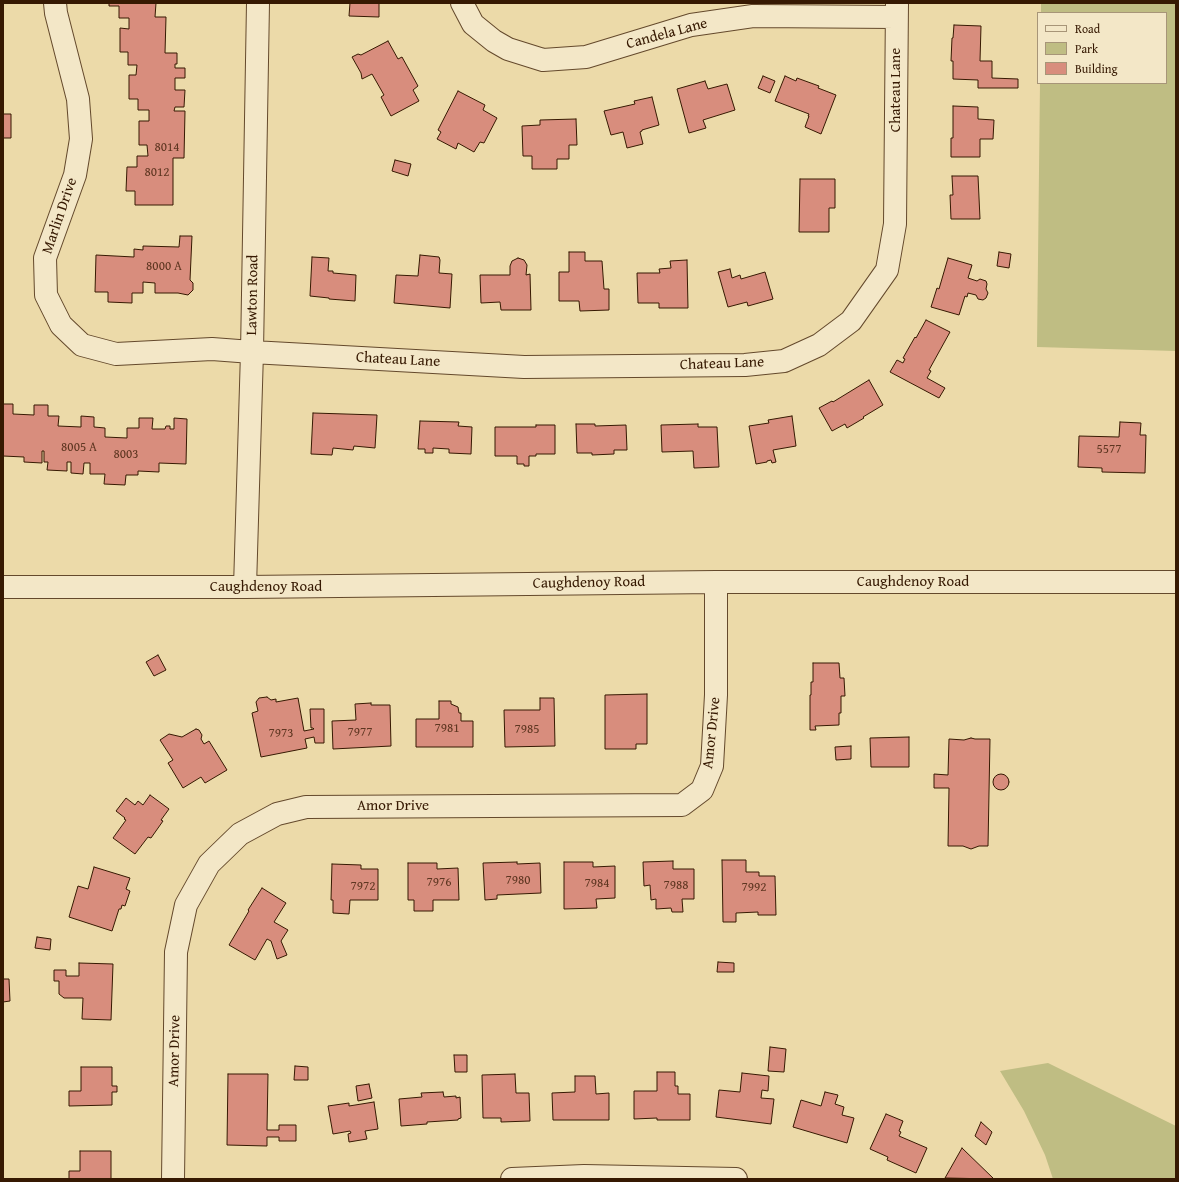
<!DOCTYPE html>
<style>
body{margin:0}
#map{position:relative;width:1179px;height:1182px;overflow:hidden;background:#ecdaa9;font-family:"Gentium Book Plus",serif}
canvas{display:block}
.frame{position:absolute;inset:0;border:4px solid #361902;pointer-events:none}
.legend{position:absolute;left:1037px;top:12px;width:130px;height:72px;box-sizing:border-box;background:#f3e7c7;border:1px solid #a79578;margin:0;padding:5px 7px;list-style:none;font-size:12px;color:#361902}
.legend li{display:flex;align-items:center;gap:8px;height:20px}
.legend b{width:20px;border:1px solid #a79578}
</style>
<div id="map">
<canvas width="1179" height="1182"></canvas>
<div class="frame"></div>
<ul class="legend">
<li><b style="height:5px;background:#f3e7c7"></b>Road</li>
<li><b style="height:11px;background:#bfbd83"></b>Park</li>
<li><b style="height:11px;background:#d88d7d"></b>Building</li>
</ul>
</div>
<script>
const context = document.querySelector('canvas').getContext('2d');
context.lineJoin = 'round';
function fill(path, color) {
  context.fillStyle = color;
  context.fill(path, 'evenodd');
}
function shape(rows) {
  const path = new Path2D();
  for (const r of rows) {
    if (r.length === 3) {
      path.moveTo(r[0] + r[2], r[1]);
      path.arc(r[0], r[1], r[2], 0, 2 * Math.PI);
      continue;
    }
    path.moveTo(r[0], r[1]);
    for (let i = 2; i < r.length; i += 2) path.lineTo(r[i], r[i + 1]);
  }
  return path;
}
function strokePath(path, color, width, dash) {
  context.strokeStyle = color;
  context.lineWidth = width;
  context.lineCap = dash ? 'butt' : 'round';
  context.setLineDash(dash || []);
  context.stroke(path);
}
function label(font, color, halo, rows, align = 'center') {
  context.font = font + ' "Gentium Book Plus",serif';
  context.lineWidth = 3;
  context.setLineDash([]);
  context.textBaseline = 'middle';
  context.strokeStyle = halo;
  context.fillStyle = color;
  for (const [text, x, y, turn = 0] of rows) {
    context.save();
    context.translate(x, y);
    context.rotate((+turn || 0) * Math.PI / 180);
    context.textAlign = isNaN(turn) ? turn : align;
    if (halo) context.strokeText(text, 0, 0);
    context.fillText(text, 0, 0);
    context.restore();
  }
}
const green = shape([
 [1041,3,1176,3,1176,351,1037,347,1040,83,1166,83,1166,13,1041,13],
 [1048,1063,1176,1126,1176,1179,1053,1179,1045,1155,1024,1111,1000,1071]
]);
const building = shape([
 [109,3,156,3,155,17,166,17,165,53,177,53,177,64,175,64,175,68,185,68,185,78,175,78,175,90,185,90,184,107,175,107,174,111,185,111,184,158,173,158,173,205,135,205,135,191,126,191,127,167,137,167,137,156,148,156,147,145,139,145,139,121,149,121,149,110,138,110,138,99,129,99,129,75,136,75,137,65,128,65,128,52,120,52,120,28,129,29,129,18,119,18,119,6,109,6,109,3],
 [350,3,379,3,379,17,349,16,350,3],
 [954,25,981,26,980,61,992,61,992,78,1018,79,1018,88,978,88,978,80,953,79,953,61,951,61,952,38,953,38,954,25],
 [388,41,398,59,402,57,418,86,413,90,419,101,391,116,381,97,384,95,372,74,362,79,361,73,352,57,358,54,361,55,388,41],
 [763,76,775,81,770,93,758,88,763,76],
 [785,76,796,81,797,78,819,86,818,88,836,95,821,134,805,127,809,116,808,116,809,114,775,101,785,76],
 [705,81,708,89,727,84,735,110,703,120,706,128,689,133,677,89,705,81],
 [458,91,485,105,483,110,497,118,484,143,480,142,474,152,458,143,456,149,437,139,441,132,438,130,458,91],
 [652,97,659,125,642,130,642,131,640,132,643,144,627,148,623,132,611,135,604,111,635,104,634,101,652,97],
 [953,106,978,107,978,119,994,120,993,139,980,139,980,157,951,157,951,138,953,138,953,106],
 [3,114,11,114,11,138,3,138,3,114],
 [576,119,577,145,569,145,569,159,557,159,557,169,532,169,532,156,523,156,522,126,540,125,540,120,576,119],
 [395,160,411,164,408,176,392,171,395,160],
 [952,176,978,176,980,219,951,219,950,195,953,195,952,176],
 [800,179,835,179,835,208,829,208,829,232,799,232,800,179],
 [180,236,192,236,190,280,193,283,193,290,188,295,178,293,155,293,155,283,143,282,143,293,132,293,132,303,108,302,108,292,95,292,96,255,134,257,134,249,143,250,143,246,179,247,180,236],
 [569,252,585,252,585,261,602,261,604,289,609,289,609,310,580,311,579,301,559,301,559,272,569,272,569,252],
 [999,252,1011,254,1009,268,997,266,999,252],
 [420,255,439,257,440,260,439,273,452,274,450,308,394,303,396,275,418,276,420,255],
 [312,257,329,258,328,271,333,271,333,273,356,275,355,301,329,299,329,298,310,296,312,257],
 [518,258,524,260,527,265,526,275,530,274,531,310,501,310,500,302,481,303,480,275,510,275,510,266,512,261,518,258],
 [948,258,972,265,968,278,977,281,980,279,986,281,987,284,986,289,988,293,986,298,983,300,978,299,976,295,968,293,967,297,965,296,959,315,931,307,937,288,939,289,948,258],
 [687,260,688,308,659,308,659,303,638,303,637,273,660,273,659,269,671,268,670,261,687,260],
 [730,269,732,278,740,275,741,279,765,272,773,299,748,306,747,302,728,307,718,272,730,269],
 [926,320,950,332,929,370,931,371,927,378,945,388,939,398,890,372,897,360,903,363,905,359,903,358,915,337,916,338,926,320],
 [869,380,883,405,863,417,864,418,847,428,845,424,832,431,819,408,832,401,833,402,869,380],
 [3,404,13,404,13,414,34,415,34,405,48,405,48,416,59,416,58,426,81,427,81,416,94,417,94,427,105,428,105,437,127,438,127,428,139,428,139,418,153,418,152,429,165,429,166,426,170,426,170,429,174,429,174,418,187,419,186,464,159,463,159,472,138,471,138,475,126,475,125,485,104,484,105,474,90,474,90,463,84,463,83,474,71,473,71,462,67,462,67,471,47,470,48,462,44,462,44,451,42,451,42,463,24,462,24,457,3,456,3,404],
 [313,413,377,415,375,448,354,446,353,450,333,448,332,455,311,454,313,413],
 [792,416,796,446,773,450,776,462,772,463,771,460,767,461,767,462,756,464,749,426,769,423,768,420,792,416],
 [420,421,459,422,458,426,472,427,471,454,449,453,449,449,433,448,433,453,425,453,425,449,418,449,420,421],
 [1120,422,1141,423,1140,435,1146,435,1145,473,1102,472,1102,468,1078,467,1079,436,1119,437,1120,422],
 [576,424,595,424,595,426,626,425,627,450,614,450,614,454,592,455,592,453,577,453,576,424],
 [698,424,698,427,717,427,719,467,694,468,693,451,662,452,661,425,698,424],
 [536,425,555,425,555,454,536,454,536,456,529,456,529,466,524,466,524,464,517,464,517,456,495,456,495,427,536,427,536,425],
 [158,655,166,670,154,676,146,662,158,655],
 [813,663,839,663,840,678,844,678,845,696,841,696,841,713,839,713,839,725,815,726,816,730,810,730,810,695,811,695,811,682,813,682,813,663],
 [647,694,647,744,636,744,636,749,605,749,605,695,647,694],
 [267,697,271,700,276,699,276,702,298,698,304,731,314,729,313,728,311,728,310,709,324,709,324,743,315,743,314,737,305,739,307,748,261,757,252,713,258,711,256,702,259,698,267,697],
 [540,698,554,698,555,746,505,747,504,710,540,710,540,698],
 [439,701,451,701,451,704,458,707,459,713,461,713,461,721,473,721,473,747,416,747,416,719,439,719,439,701],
 [371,703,371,705,390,705,391,746,333,749,332,721,356,720,355,704,371,703],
 [196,729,199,730,202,735,201,739,204,744,209,741,227,770,205,783,201,777,183,788,168,763,173,760,160,740,169,734,182,737,196,729],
 [909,737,909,767,871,767,870,738,909,737],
 [971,738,975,739,990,739,988,846,979,846,971,849,963,846,948,846,949,788,934,788,934,774,948,775,949,739,964,740,971,738],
 [851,746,851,759,836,760,835,747,851,746],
 [1001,782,8],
 [150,795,169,809,161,820,163,821,151,838,148,837,135,854,113,838,126,820,124,819,125,818,116,811,126,798,135,805,138,801,143,805,150,795],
 [722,860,746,860,746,872,759,872,759,876,775,876,776,915,758,915,758,912,736,913,736,922,723,922,722,860],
 [673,861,673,869,694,869,694,899,682,899,683,912,672,912,671,908,656,909,656,899,651,900,650,885,644,886,643,862,673,861],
 [517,862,517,864,540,863,541,893,497,895,497,899,485,900,483,863,517,862],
 [564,862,593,862,593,867,615,866,615,898,596,899,597,908,564,909,564,862],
 [408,863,437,863,437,869,458,868,459,900,433,900,433,911,414,911,414,900,408,900,408,863],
 [332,864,361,865,361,869,378,869,378,900,350,900,349,914,333,913,333,900,331,900,332,864],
 [94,867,130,878,126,889,130,891,125,906,122,905,121,909,119,909,112,931,69,917,78,886,88,889,94,867],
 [262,888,286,903,274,922,288,930,281,941,287,955,277,959,271,941,267,939,255,960,229,945,249,911,248,910,262,888],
 [37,937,51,939,50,950,35,948,37,937],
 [718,962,734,963,734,972,717,972,718,962],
 [79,963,113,964,111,1020,82,1019,83,998,64,998,59,994,59,981,54,981,54,970,66,970,66,976,79,976,79,963],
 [3,979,9,979,10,1001,3,1002,3,979],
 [770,1047,786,1049,784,1072,768,1071,770,1047],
 [454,1055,467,1055,467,1072,455,1072,454,1055],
 [295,1066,308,1067,308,1080,294,1080,295,1066],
 [81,1067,112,1067,112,1086,117,1086,117,1092,112,1092,112,1105,69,1106,69,1091,81,1091,81,1067],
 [657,1072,675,1072,675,1086,678,1086,678,1094,690,1094,690,1120,657,1120,657,1118,634,1119,634,1091,657,1091,657,1072],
 [742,1073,769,1076,768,1091,762,1090,761,1098,774,1099,771,1124,716,1117,719,1090,740,1092,742,1073],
 [228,1074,268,1074,267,1130,279,1130,279,1125,296,1125,296,1141,279,1141,279,1137,267,1137,267,1146,227,1145,228,1074],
 [515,1074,516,1093,529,1093,530,1121,501,1122,501,1118,483,1118,482,1075,515,1074],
 [575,1076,595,1076,596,1094,609,1093,609,1120,553,1120,552,1093,575,1092,575,1076],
 [369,1084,372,1098,358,1101,356,1086,369,1084],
 [443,1092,444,1097,456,1096,456,1098,460,1097,461,1118,458,1119,458,1120,427,1122,427,1124,401,1126,399,1099,422,1097,421,1093,443,1092],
 [825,1092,838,1095,835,1104,844,1107,842,1115,854,1118,847,1143,793,1127,801,1100,821,1106,825,1092],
 [374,1102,378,1129,365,1131,367,1139,349,1142,348,1134,351,1133,350,1131,333,1134,328,1106,349,1103,349,1106,374,1102],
 [886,1114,903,1121,899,1131,901,1132,899,1136,927,1148,916,1173,887,1160,888,1157,870,1149,886,1114],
 [981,1122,992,1132,986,1145,975,1136,981,1122],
 [962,1148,994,1179,945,1178,962,1148],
 [80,1151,111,1151,111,1179,69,1179,69,1171,80,1171,80,1151]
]);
const minor = shape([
 [55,3,56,13,78,99,81,139,75,175,45,258,46,295,61,325,82,345,116,354,212,349,252,352,524,367,745,365,784,361,819,345,851,321,887,270,895,224,897,3],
 [462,3,473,24,494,41,508,49,543,60,586,57,691,25,753,16,896,17],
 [3,587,245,587,716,582,1176,582],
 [245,587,252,352,258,3],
 [173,1179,176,952,186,905,209,864,240,834,277,814,306,807,682,805,702,790,712,766,716,695,716,582],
 [512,1179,584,1176,736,1179]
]);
const numberNames = [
 ["8014",167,148],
 ["8012",157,173],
 ["8000 A",164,267],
 ["8005 A",79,448],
 ["5577",1109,450],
 ["8003",126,455],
 ["7981",447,729],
 ["7985",527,730],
 ["7977",360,733],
 ["7973",281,734],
 ["7980",518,881],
 ["7976",439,883],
 ["7984",597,884],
 ["7988",676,886],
 ["7972",363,887],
 ["7992",754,888]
];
const streetNames = [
 ["Candela Lane",667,34,-15],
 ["Chateau Lane",896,90,-90],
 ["Marlin Drive",60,216,-71],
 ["Lawton Road",253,295,-89],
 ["Chateau Lane",398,360,3],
 ["Chateau Lane",722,364,-2],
 ["Caughdenoy Road",913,582],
 ["Caughdenoy Road",589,583,-1],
 ["Caughdenoy Road",266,587],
 ["Amor Drive",712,733,-84],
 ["Amor Drive",393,806],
 ["Amor Drive",175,1051,-89]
];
fill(green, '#bfbd83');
fill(building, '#d88d7d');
strokePath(building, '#361902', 1);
strokePath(minor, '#64492c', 24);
strokePath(minor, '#f3e7c7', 22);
label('13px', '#5e3621', null, numberNames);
label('15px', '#361902', '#f3e7c7', streetNames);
</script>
